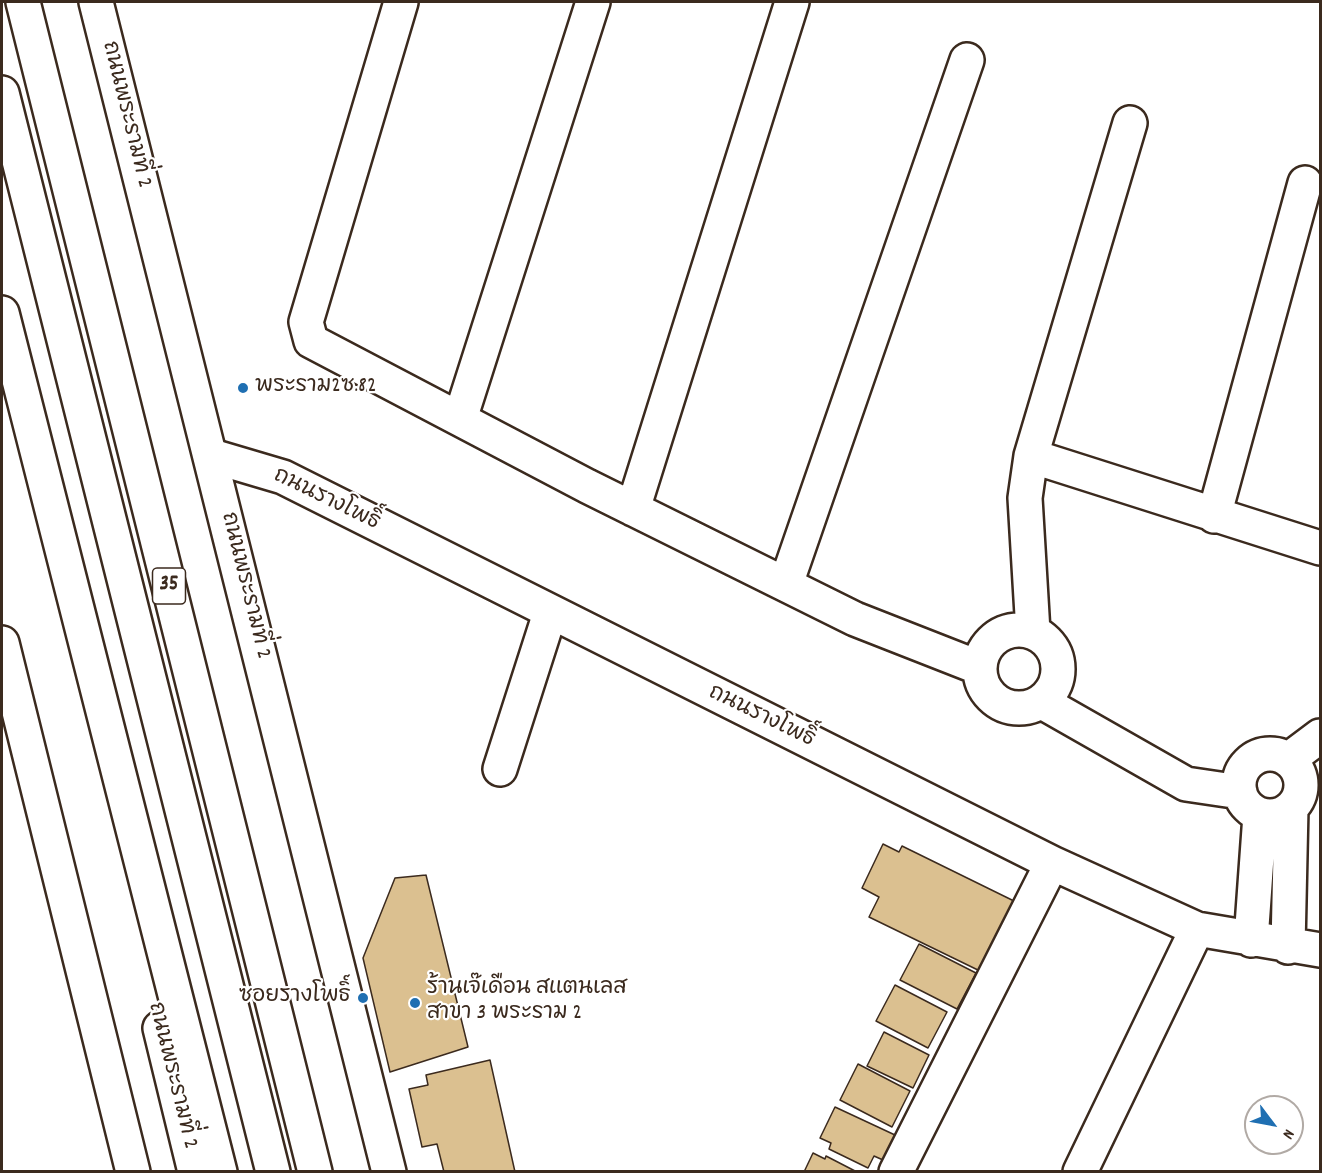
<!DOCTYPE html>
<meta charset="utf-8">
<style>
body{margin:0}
#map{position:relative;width:1322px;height:1173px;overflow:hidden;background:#fff;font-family:Dekko,sans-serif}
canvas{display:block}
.frame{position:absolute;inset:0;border:3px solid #3b2a1e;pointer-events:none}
.north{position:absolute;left:1244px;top:1095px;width:60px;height:60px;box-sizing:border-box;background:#fff;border:2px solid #b1aaa5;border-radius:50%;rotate:122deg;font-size:16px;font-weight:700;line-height:24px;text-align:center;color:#3b2a1e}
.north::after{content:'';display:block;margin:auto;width:21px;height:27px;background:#1f6fb2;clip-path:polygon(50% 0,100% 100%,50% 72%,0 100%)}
</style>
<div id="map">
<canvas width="1322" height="1173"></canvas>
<div class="frame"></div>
<div class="north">N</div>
</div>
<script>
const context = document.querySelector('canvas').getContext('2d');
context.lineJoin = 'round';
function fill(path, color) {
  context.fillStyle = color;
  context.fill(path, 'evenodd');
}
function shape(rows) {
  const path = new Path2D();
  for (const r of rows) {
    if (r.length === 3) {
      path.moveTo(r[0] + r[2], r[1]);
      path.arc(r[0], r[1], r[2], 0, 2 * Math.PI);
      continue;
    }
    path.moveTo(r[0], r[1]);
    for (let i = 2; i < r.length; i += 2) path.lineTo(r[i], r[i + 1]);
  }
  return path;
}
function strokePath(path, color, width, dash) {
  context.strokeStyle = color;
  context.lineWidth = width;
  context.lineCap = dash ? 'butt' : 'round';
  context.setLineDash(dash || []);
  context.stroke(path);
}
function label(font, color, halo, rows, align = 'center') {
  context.font = font + ' Dekko,"Playpen Sans Thai",sans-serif';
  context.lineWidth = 4.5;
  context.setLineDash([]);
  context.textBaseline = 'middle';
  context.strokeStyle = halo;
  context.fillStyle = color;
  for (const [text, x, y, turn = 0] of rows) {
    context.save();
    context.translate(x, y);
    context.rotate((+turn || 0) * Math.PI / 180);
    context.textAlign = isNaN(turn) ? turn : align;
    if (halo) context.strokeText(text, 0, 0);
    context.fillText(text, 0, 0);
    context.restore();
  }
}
const building = shape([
 [883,844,899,852,902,846,1016,902,982,972,869,917,879,897,862,888,883,844],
 [426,875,468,1047,390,1072,363,958,395,878,426,875],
 [919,944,976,973,957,1009,900,980,919,944],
 [895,985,947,1012,928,1048,876,1021,895,985],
 [884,1032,929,1055,913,1088,867,1066,884,1032],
 [490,1060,515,1172,444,1172,437,1144,422,1147,409,1089,428,1085,426,1075,490,1060],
 [858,1064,910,1091,892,1127,840,1100,858,1064],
 [835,1107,895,1135,883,1160,874,1156,868,1168,829,1149,831,1143,820,1138,835,1107],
 [813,1153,825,1159,826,1156,857,1172,804,1172,813,1153]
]);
const minor = shape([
 [401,2,306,322,311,341,587,486,855,619,980,668],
 [460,419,593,2],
 [212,456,283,477,1052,863,1197,929,1320,950],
 [1031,456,1320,548],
 [633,509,792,2],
 [1214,516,1305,183],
 [786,584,967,60],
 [1019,669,39],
 [1033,632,1025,498,1031,456,1130,123],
 [1042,702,1186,784,1240,792],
 [1270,785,31],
 [1288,760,1320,736],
 [500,769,550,613],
 [1251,940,1260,815],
 [1288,947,1291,808],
 [896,1172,1052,863],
 [1080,1172,1197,929]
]);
const major = shape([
 [96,2,389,1172],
 [2,643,133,1172]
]);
const highway = shape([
 [23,2,315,1172],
 [2,93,273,1172],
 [2,313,220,1172],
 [160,1028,195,1172]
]);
const markers = [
 [243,388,6,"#1f6fb2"],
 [363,998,6,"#1f6fb2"],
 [415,1003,6,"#1f6fb2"]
];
const shields = [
 [169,586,33]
];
const shieldNames = [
 ["35",169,586]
];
const streetNames = [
 ["ถนนพระรามที่ 2",125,115,76],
 ["ถนนรางโพธิ์",326,501,26],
 ["ถนนพระรามที่ 2",244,586,76],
 ["ถนนรางโพธิ์",761,718,26],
 ["ถนนพระรามที่ 2",171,1076,76]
];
const poiNames = [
 ["พระราม2ซ.82",255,388],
 ["ร้านเจ๊เดือน สแตนเลส",427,990],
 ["สาขา 3 พระราม 2",427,1015],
 ["ซอยรางโพธิ์",351,998,"right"]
];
fill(building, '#dbc090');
strokePath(building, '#3b2a1e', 1.5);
strokePath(minor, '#3b2a1e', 38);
strokePath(major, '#3b2a1e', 38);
strokePath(highway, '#3b2a1e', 38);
strokePath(minor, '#fff', 33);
strokePath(major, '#fff', 33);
strokePath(highway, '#fff', 33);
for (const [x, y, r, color] of markers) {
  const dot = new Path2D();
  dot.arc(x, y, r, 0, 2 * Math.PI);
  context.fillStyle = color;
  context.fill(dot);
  strokePath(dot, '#fff', 2);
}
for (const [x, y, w] of shields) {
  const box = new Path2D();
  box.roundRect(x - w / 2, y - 18, w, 36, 4.5);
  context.fillStyle = '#fff';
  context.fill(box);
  strokePath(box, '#3b2a1e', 1.5);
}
label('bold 21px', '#3b2a1e', null, shieldNames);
label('22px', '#3b2a1e', '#fff', streetNames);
label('22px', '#3b2a1e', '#fff', poiNames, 'left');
</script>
